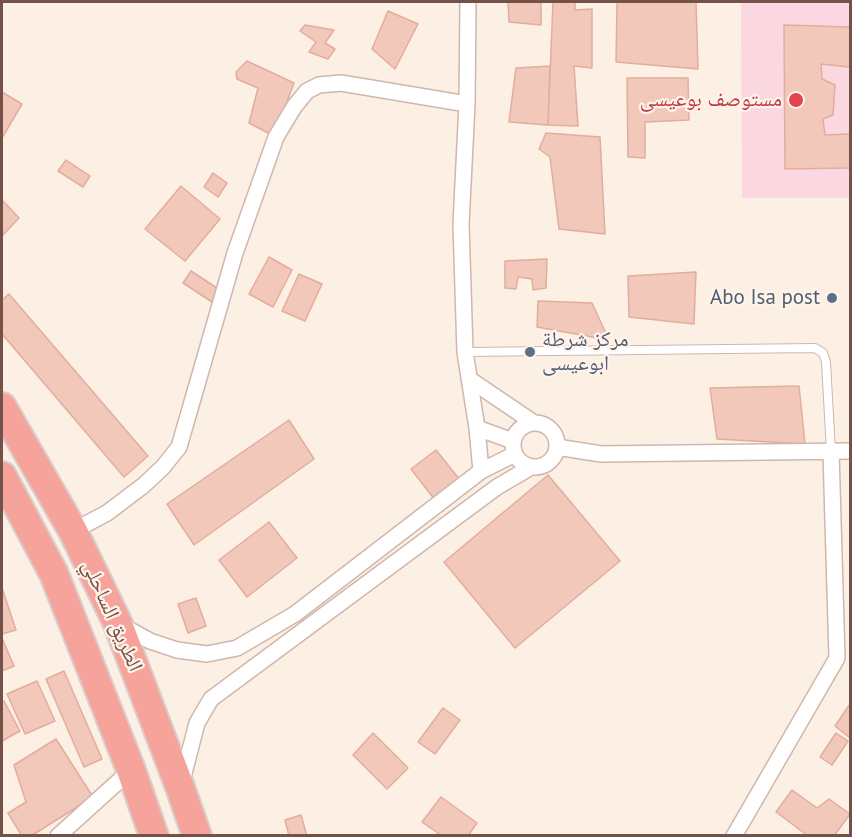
<!DOCTYPE html>
<meta charset="utf-8">
<style>
body{margin:0}
#map{position:relative;width:852px;height:837px;overflow:hidden;background:#fcefe4;font-family:"PT Sans",sans-serif}
canvas{display:block}
.frame{position:absolute;inset:0;border:3px solid #755249;pointer-events:none}
</style>
<div id="map">
<canvas width="852" height="837"></canvas>
<div class="frame"></div>
</div>
<script>
const context = document.querySelector('canvas').getContext('2d');
context.lineJoin = 'round';
function fill(path, color) {
  context.fillStyle = color;
  context.fill(path, 'evenodd');
}
function shape(rows) {
  const path = new Path2D();
  for (const r of rows) {
    if (r.length === 3) {
      path.moveTo(r[0] + r[2], r[1]);
      path.arc(r[0], r[1], r[2], 0, 2 * Math.PI);
      continue;
    }
    path.moveTo(r[0], r[1]);
    for (let i = 2; i < r.length; i += 2) path.lineTo(r[i], r[i + 1]);
  }
  return path;
}
function strokePath(path, color, width, dash) {
  context.strokeStyle = color;
  context.lineWidth = width;
  context.lineCap = dash ? 'butt' : 'round';
  context.setLineDash(dash || []);
  context.stroke(path);
}
function label(font, color, halo, rows, align = 'center') {
  context.font = font + ' "PT Sans","Noto Naskh Arabic",sans-serif';
  context.lineWidth = 4.5;
  context.setLineDash([]);
  context.textBaseline = 'middle';
  context.strokeStyle = halo;
  context.fillStyle = color;
  for (const [text, x, y, turn = 0] of rows) {
    context.save();
    context.translate(x, y);
    context.rotate((+turn || 0) * Math.PI / 180);
    context.textAlign = isNaN(turn) ? turn : align;
    if (halo) context.strokeText(text, 0, 0);
    context.fillText(text, 0, 0);
    context.restore();
  }
}
const medical = shape([
 [741,2,850,2,850,198,742,198]
]);
const building = shape([
 [508,2,541,2,541,25,509,22,508,2],
 [553,2,575,2,575,10,592,9,592,68,574,66,578,126,548,125,553,2],
 [617,2,696,2,698,69,616,62,617,2],
 [388,11,418,24,395,69,372,49,388,11],
 [305,25,334,30,325,43,335,49,328,59,309,52,316,42,300,31,305,25],
 [784,25,850,27,850,67,821,64,822,79,835,85,833,115,823,119,825,135,850,134,850,168,785,169,784,25],
 [247,61,294,83,274,136,249,123,258,88,237,79,236,72,247,61],
 [550,66,548,125,509,122,516,68,550,66],
 [627,78,688,78,689,120,645,122,645,158,628,157,627,78],
 [2,92,22,104,2,138,2,92],
 [546,133,600,137,605,234,559,229,550,157,539,149,546,133],
 [66,160,90,176,83,187,58,171,66,160],
 [213,173,227,183,218,197,204,187,213,173],
 [181,186,220,219,185,261,145,229,181,186],
 [2,200,19,218,2,236,2,200],
 [269,257,292,270,273,307,249,294,269,257],
 [547,259,546,288,533,290,532,279,518,277,516,289,505,288,505,261,547,259],
 [191,271,220,290,212,302,183,283,191,271],
 [696,272,694,324,629,317,628,276,696,272],
 [299,274,322,284,305,321,282,311,299,274],
 [9,294,148,456,124,477,2,334,2,300,9,294],
 [538,301,592,303,609,340,537,327,538,301],
 [799,386,805,444,717,439,710,388,799,386],
 [289,420,314,459,194,545,167,504,289,420],
 [436,450,460,480,435,500,411,469,436,450],
 [548,475,620,561,515,648,444,562,548,475],
 [269,522,297,558,247,597,219,560,269,522],
 [2,588,16,630,2,634,2,588],
 [196,598,206,626,188,633,178,604,196,598],
 [2,638,14,666,2,671,2,638],
 [64,671,102,759,84,767,46,679,64,671],
 [37,681,55,721,25,734,7,694,37,681],
 [4,701,20,731,2,741,2,702,4,701],
 [850,704,850,738,835,726,850,704],
 [443,708,460,720,435,754,418,742,443,708],
 [373,733,408,768,387,789,353,755,373,733],
 [836,733,848,741,832,765,820,757,836,733],
 [56,739,93,797,31,836,22,836,8,813,26,802,14,765,56,739],
 [792,790,817,808,829,799,850,814,834,836,808,836,776,812,792,790],
 [441,797,477,823,468,836,442,836,422,822,441,797],
 [301,815,307,836,289,836,285,820,301,815]
]);
const lane = shape([
 [465,352,815,348,823,353,826,362,831,452]
]);
const street = shape([
 [468,2,467,104,461,224,465,352,477,428,481,471],
 [469,379,534,423],
 [535,445,22],
 [477,428,513,441],
 [557,447,601,454,850,451],
 [73,531,107,513,144,485,163,467,179,447,235,253,276,137,294,107,307,91,319,85,341,83,467,104],
 [119,624,150,641,177,650,207,654,237,648,295,614,481,471,515,454],
 [182,781,197,723,211,699,497,487,531,467],
 [58,836,131,770],
 [734,836,837,658,831,452]
]);
const highway = shape([
 [2,407,73,531,118,624,180,787,197,836],
 [2,476,54,574,131,770,154,836]
]);
const markers = [
 [796,100,8,"#e0444e"],
 [832,298,6,"#5c6f8a"],
 [530,352,6,"#5c6f8a"]
];
const healthNames = [
 ["مستوصف بوعيسى",782,100]
];
const serviceNames = [
 ["Abo Isa post",820,298],
 ["مركز شرطة",542,340,"left"],
 ["ابوعيسى",542,364,"left"]
];
const streetNames = [
 ["الطريق الساحلي",112,616,66]
];
fill(medical, '#fad7e1');
fill(building, '#f2c8bb');
strokePath(building, '#e4ac9c', 1.5);
strokePath(lane, '#d0b7ad', 10);
strokePath(street, '#d0b7ad', 18);
strokePath(highway, '#d8cfcc', 32);
strokePath(lane, '#fff', 8);
strokePath(street, '#fff', 15);
strokePath(highway, '#f6a49b', 28);
for (const [x, y, r, color] of markers) {
  const dot = new Path2D();
  dot.arc(x, y, r, 0, 2 * Math.PI);
  context.fillStyle = color;
  context.fill(dot);
  strokePath(dot, '#fff3ea', 2);
}
label('21px', '#be3a42', '#fff3ea', healthNames, 'right');
label('21px', '#4e5e75', '#fff3ea', serviceNames, 'right');
label('21px', '#755249', '#fff3ea', streetNames);
</script>
